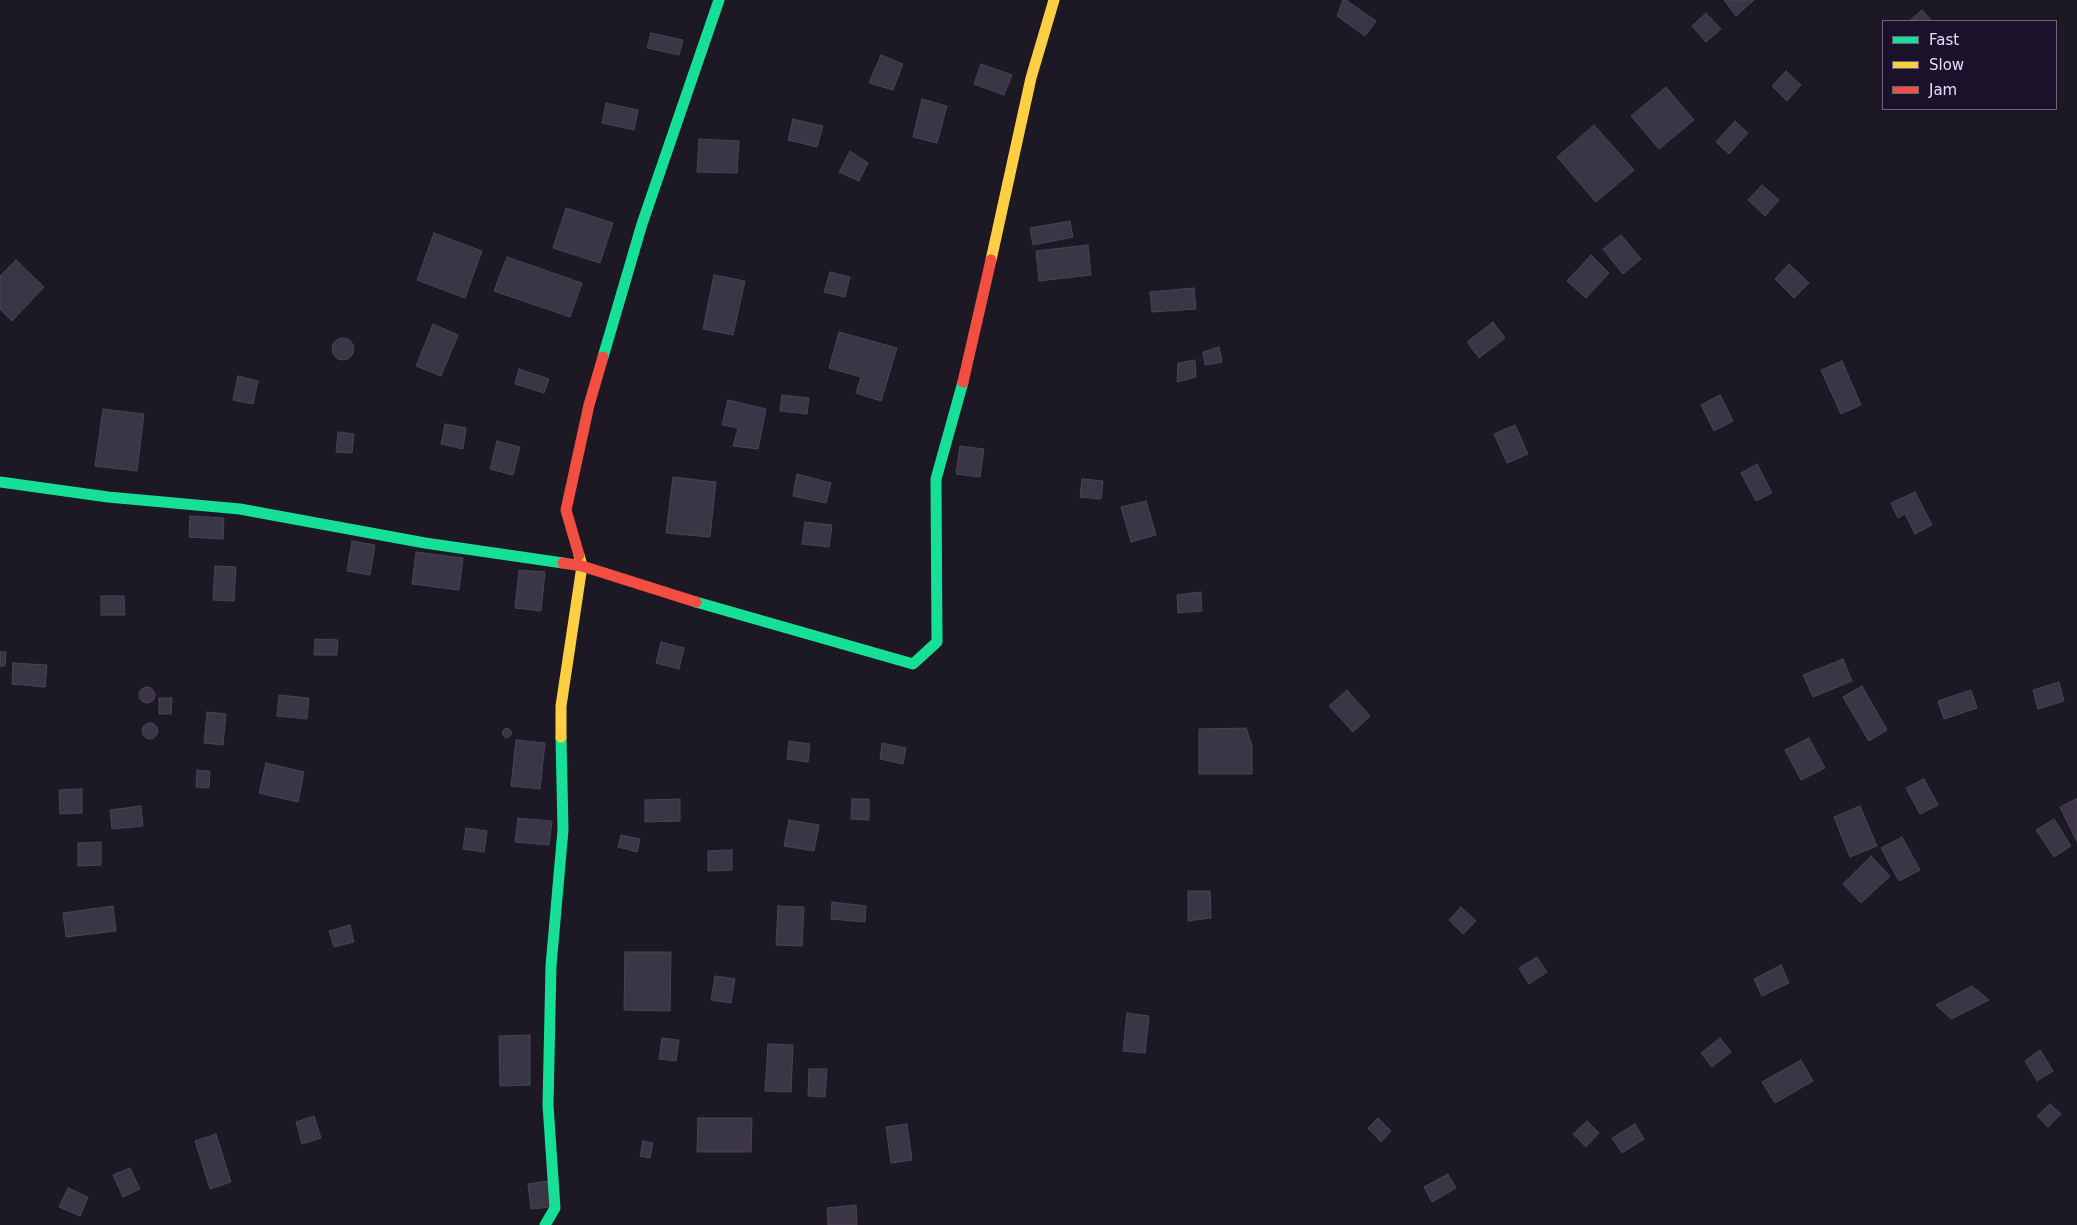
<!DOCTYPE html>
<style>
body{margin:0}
#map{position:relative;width:2077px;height:1225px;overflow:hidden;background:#1c1824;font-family:"DejaVu Sans",sans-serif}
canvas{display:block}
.legend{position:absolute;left:1882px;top:20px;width:175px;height:90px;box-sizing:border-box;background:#1a122a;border:1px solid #6c637e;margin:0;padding:6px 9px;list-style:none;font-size:15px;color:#e6ddfd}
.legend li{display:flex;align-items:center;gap:10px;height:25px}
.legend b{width:25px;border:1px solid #6c637e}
</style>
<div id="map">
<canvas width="2077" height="1225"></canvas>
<ul class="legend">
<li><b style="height:6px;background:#16e098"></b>Fast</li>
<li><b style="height:6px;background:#ffcf43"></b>Slow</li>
<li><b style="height:6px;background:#f24e42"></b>Jam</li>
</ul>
</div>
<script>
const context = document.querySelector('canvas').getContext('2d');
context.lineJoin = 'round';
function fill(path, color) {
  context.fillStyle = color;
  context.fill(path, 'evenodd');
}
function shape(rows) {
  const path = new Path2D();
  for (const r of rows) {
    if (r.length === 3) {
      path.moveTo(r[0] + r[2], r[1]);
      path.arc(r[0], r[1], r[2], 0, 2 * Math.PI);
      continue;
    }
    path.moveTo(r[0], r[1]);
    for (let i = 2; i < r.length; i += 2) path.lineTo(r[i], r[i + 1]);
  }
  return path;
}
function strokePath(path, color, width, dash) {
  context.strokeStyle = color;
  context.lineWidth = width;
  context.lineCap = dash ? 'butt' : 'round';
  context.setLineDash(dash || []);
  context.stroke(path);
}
const building = shape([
 [1343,0,1346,0,1376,21,1365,36,1337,16,1343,0],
 [1724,0,1754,0,1736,16,1724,0],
 [1922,10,1932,21,1909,21,1922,10],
 [1706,13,1721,29,1706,42,1692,26,1706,13],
 [651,33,683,40,679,55,647,48,651,33],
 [881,55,903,64,893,90,869,83,881,55],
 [981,64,1012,75,1004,95,974,84,981,64],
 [1786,71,1801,85,1787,101,1772,86,1786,71],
 [1666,87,1694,120,1659,149,1631,116,1666,87],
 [922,99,947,106,937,143,913,137,922,99],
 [606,103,638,110,634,130,602,123,606,103],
 [793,119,823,126,817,147,788,140,793,119],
 [1735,121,1748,133,1729,154,1716,142,1735,121],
 [1594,125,1634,170,1596,202,1557,157,1594,125],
 [699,139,739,141,737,173,697,172,699,139],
 [850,151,868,163,859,181,839,172,850,151],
 [1762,185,1779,200,1765,216,1748,200,1762,185],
 [566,208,613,223,600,263,553,248,566,208],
 [1070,221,1073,237,1033,245,1030,228,1070,221],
 [434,233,482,251,465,298,417,280,434,233],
 [1621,235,1641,259,1623,274,1603,249,1621,235],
 [1088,245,1091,275,1039,281,1036,251,1088,245],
 [1591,255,1609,273,1586,298,1567,281,1591,255],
 [507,257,582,283,570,317,494,291,507,257],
 [16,260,44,287,12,321,0,309,0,276,16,260],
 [1789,264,1809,283,1794,298,1775,279,1789,264],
 [830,272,850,277,845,297,824,292,830,272],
 [714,275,745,281,733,335,703,329,714,275],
 [1194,288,1196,309,1152,312,1150,292,1194,288],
 [1493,322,1505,338,1479,358,1467,342,1493,322],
 [433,324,458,335,441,376,416,366,433,324],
 [839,332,897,348,881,401,856,393,861,377,829,368,839,332],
 [343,349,11],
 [1219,347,1222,362,1205,365,1203,352,1219,347],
 [1195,360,1196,377,1177,382,1178,363,1195,360],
 [1842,361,1861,405,1841,414,1821,370,1842,361],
 [519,369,549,379,544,393,515,384,519,369],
 [238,376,258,381,253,404,233,400,238,376],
 [782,395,809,398,807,414,780,411,782,395],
 [1720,395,1733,421,1714,431,1701,405,1720,395],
 [728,400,766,409,758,449,733,446,738,428,722,425,728,400],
 [103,409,144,414,137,471,95,466,103,409],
 [445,424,466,428,463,449,441,444,445,424],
 [1515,425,1528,454,1507,463,1494,434,1515,425],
 [338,432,354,434,352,453,336,452,338,432],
 [497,441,520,447,513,475,490,469,497,441],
 [960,446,984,449,980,477,956,474,960,446],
 [1757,464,1772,493,1756,501,1741,473,1757,464],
 [797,474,831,483,826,503,793,496,797,474],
 [673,477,716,482,710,537,666,533,673,477],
 [1082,479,1103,481,1101,499,1080,497,1082,479],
 [1915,492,1932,525,1915,534,1905,514,1898,518,1891,503,1915,492],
 [1146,501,1156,535,1131,542,1121,507,1146,501],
 [190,516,224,518,223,539,189,537,190,516],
 [805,522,832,525,829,547,802,544,805,522],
 [352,541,375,545,370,575,347,571,352,541],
 [416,552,463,558,459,590,412,584,416,552],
 [215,566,236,567,234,601,213,600,215,566],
 [519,570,545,572,541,611,515,608,519,570],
 [1201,592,1202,611,1178,613,1177,595,1201,592],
 [101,596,124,596,125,615,101,615,101,596],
 [315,639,338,640,337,655,314,655,315,639],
 [661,642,684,648,679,669,656,663,661,642],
 [0,652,6,652,5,666,0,666,0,652],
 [1843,659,1852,681,1813,697,1803,675,1843,659],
 [13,663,47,665,45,687,12,684,13,663],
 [2059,682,2064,701,2038,709,2033,690,2059,682],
 [1862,686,1887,730,1869,741,1843,697,1862,686],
 [147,695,8],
 [1347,690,1370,716,1353,732,1329,706,1347,690],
 [1971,690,1977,708,1944,719,1938,701,1971,690],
 [279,695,309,698,307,719,277,716,279,695],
 [159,698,172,698,171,714,159,714,159,698],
 [207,712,226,714,223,745,204,743,207,712],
 [150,731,8],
 [1246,728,1252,745,1252,774,1199,774,1199,729,1246,728],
 [507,733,4.5],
 [1809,738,1825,768,1801,780,1785,750,1809,738],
 [516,740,545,743,540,789,511,786,516,740],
 [789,741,810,744,808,762,787,759,789,741],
 [882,743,906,748,903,764,880,759,882,743],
 [266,763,304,772,298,802,259,793,266,763],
 [197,770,210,771,209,788,196,787,197,770],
 [1924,779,1938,805,1920,814,1906,788,1924,779],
 [82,789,82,813,60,814,59,790,82,789],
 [680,799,680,821,645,822,645,800,680,799],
 [852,799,869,799,869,820,851,819,852,799],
 [2076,799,2077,801,2077,842,2060,807,2076,799],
 [141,806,143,826,112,829,110,810,141,806],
 [1860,806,1877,846,1850,857,1834,817,1860,806],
 [518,818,552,821,549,845,515,842,518,818],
 [2054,819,2071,846,2054,857,2036,830,2054,819],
 [789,820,819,825,814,851,784,846,789,820],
 [466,828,487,831,484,852,463,849,466,828],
 [621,835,640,839,637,852,618,847,621,835],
 [1902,837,1920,870,1899,881,1881,848,1902,837],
 [101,842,101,865,78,866,78,843,101,842],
 [732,850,732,870,708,871,708,851,732,850],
 [1871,856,1890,876,1861,903,1843,884,1871,856],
 [1188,891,1210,891,1211,918,1188,921,1188,891],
 [832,902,866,906,865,922,831,919,832,902],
 [113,906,116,931,66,937,63,913,113,906],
 [778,906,804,907,802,946,776,945,778,906],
 [1461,907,1476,921,1463,934,1449,920,1461,907],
 [350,925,354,942,334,947,329,931,350,925],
 [625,952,671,952,670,1011,624,1010,625,952],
 [1537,957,1547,972,1529,984,1519,968,1537,957],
 [1781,965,1789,983,1762,996,1754,979,1781,965],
 [715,976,735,979,731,1003,711,1000,715,976],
 [1972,986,1989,1000,1951,1019,1936,1005,1972,986],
 [1127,1013,1149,1016,1145,1053,1123,1051,1127,1013],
 [530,1035,530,1085,500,1086,499,1036,530,1035],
 [662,1038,679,1040,676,1061,659,1059,662,1038],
 [1720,1038,1731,1052,1712,1067,1701,1053,1720,1038],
 [768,1044,793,1045,791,1092,765,1091,768,1044],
 [2040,1050,2053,1071,2037,1081,2025,1061,2040,1050],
 [1801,1060,1813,1081,1775,1103,1762,1082,1801,1060],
 [809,1069,827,1069,825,1097,808,1096,809,1069],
 [2050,1104,2061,1114,2048,1127,2037,1116,2050,1104],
 [314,1116,321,1138,302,1144,296,1122,314,1116],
 [698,1118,752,1118,751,1152,697,1152,698,1118],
 [1378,1118,1391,1131,1381,1142,1368,1128,1378,1118],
 [1587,1121,1599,1133,1586,1147,1573,1134,1587,1121],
 [907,1124,912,1160,891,1163,886,1127,907,1124],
 [1635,1124,1644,1139,1622,1153,1612,1138,1635,1124],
 [216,1134,231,1182,210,1189,195,1141,216,1134],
 [643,1141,653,1143,650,1158,640,1156,643,1141],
 [130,1168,140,1189,123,1197,113,1175,130,1168],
 [1448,1174,1456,1188,1432,1202,1424,1187,1448,1174],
 [548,1181,551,1207,531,1209,528,1184,548,1181],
 [68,1188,88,1197,80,1216,59,1207,68,1188],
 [856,1205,857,1225,828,1225,827,1208,856,1205]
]);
const fast = shape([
 [603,357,642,224,719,0],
 [0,482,108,497,240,509,425,543,563,563],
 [696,602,913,664,937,642,936,479,963,382],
 [545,1225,555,1208,548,1105,551,966,563,830,561,737]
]);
const slow = shape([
 [991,260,1031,78,1054,0],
 [561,737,561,706,582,566,579,555]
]);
const jam = shape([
 [963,382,991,260],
 [579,555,566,510,589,405,603,357],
 [563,563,582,566,696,602]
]);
fill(building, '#3b3645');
strokePath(building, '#4a4356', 1);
strokePath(fast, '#16e098', 11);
strokePath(slow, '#ffcf43', 11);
strokePath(jam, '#f24e42', 11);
</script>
